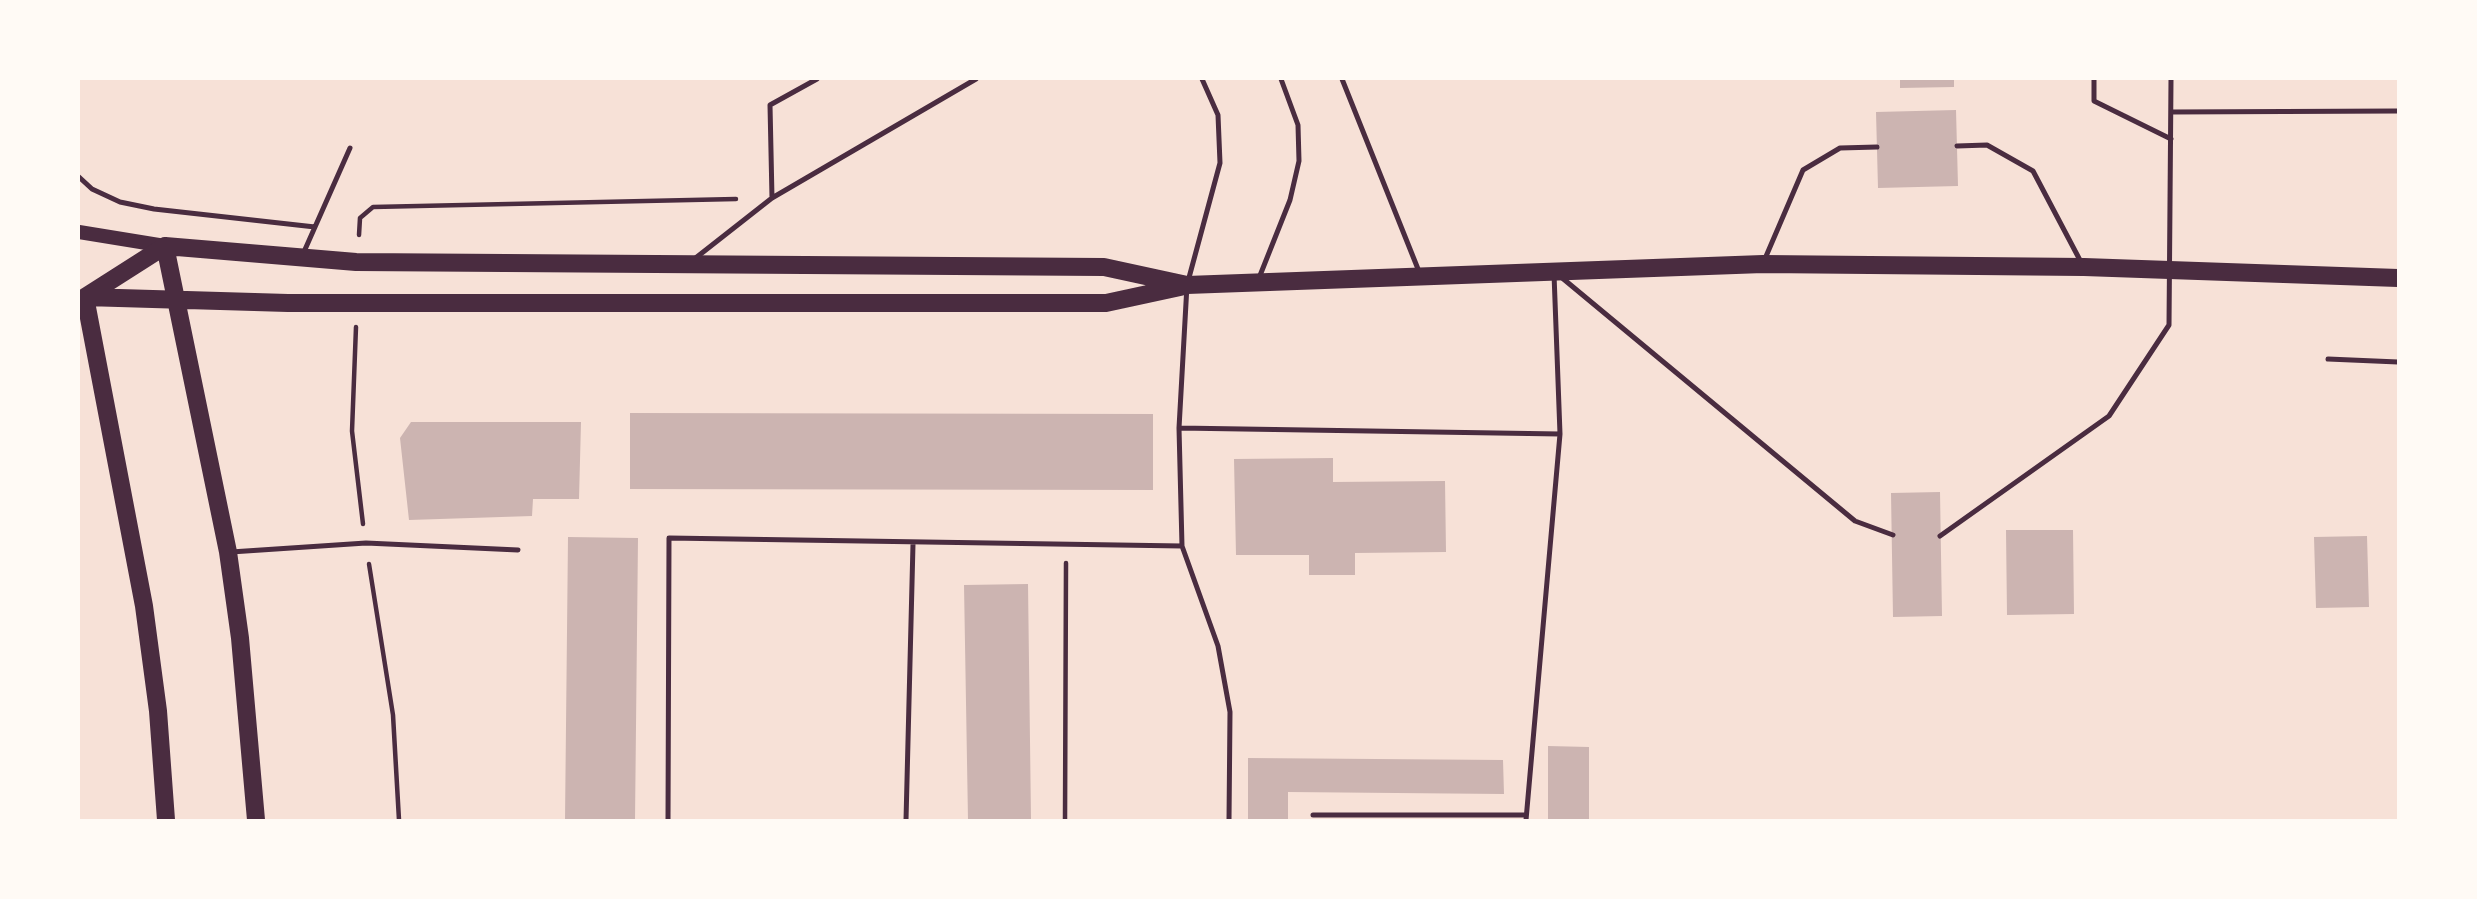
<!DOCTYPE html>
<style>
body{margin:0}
#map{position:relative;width:2477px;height:899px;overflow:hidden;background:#f7e1d7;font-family:Barlow,sans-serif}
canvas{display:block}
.frame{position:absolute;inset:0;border:80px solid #fffaf5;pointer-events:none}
</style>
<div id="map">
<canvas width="2477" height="899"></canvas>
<div class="frame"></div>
</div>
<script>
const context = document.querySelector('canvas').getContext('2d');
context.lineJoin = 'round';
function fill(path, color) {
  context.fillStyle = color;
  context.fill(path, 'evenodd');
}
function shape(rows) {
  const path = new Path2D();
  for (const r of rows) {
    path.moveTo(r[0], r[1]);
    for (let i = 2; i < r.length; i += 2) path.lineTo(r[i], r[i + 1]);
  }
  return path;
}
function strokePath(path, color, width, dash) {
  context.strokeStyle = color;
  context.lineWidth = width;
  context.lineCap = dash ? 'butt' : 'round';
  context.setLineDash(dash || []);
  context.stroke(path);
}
const building = shape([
 [1900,79,1954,79,1954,87,1900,88],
 [1956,110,1958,186,1878,188,1876,112],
 [630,413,1153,414,1153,490,630,489],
 [411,422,581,422,579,499,533,499,532,516,409,520,400,438],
 [1333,458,1333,482,1445,481,1446,552,1355,553,1355,575,1309,575,1309,555,1236,555,1234,459],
 [1940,492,1942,616,1893,617,1891,493],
 [2006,530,2073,530,2074,614,2007,615],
 [2367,536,2369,607,2316,608,2314,537],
 [568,537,638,538,635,820,565,820],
 [1028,584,1031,820,968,820,964,585],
 [1548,746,1589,747,1589,820,1548,820],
 [1248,758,1503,760,1504,794,1288,792,1288,820,1248,820]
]);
const path = shape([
 [359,235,360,218,373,207,736,199],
 [356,327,352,431,363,524],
 [369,564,393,715,399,820],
 [1065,820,1066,563]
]);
const service = shape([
 [1342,79,1420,274],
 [2094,79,2094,101,2171,139],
 [2171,112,2398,111],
 [1957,146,1987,145,2033,171,2082,264],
 [79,177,92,189,120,202,154,209,315,227],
 [772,198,770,105,817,79],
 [303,254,350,148],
 [693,260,772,198,976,79],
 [1764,261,1803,170,1840,148,1877,147],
 [1561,277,1855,521,1893,535],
 [1259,278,1290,200,1299,161,1298,125,1281,79],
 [2328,359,2398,362],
 [1179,428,1560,434],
 [1940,536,2109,416,2169,325,2171,79],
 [1182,546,1218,646,1230,712,1229,820],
 [231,552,366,543,518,550],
 [1313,815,1526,815],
 [668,820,669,538,1182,546,1179,428,1187,285,1220,163,1218,115,1202,79],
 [906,820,913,544],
 [1526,820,1560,434,1554,274]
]);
const secondary = shape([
 [79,232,165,246]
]);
const primary = shape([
 [165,246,356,262,1104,267,1187,285,1763,264,2084,267,2398,278],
 [165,246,85,297,144,606,158,711,166,820],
 [165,246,228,552,240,638,256,820],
 [85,297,288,303,1106,303,1180,287]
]);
fill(building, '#ccb4b1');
strokePath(path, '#4a2c40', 4.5);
strokePath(service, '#4a2c40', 5);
strokePath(secondary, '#4a2c40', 14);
strokePath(primary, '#4a2c40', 18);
</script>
